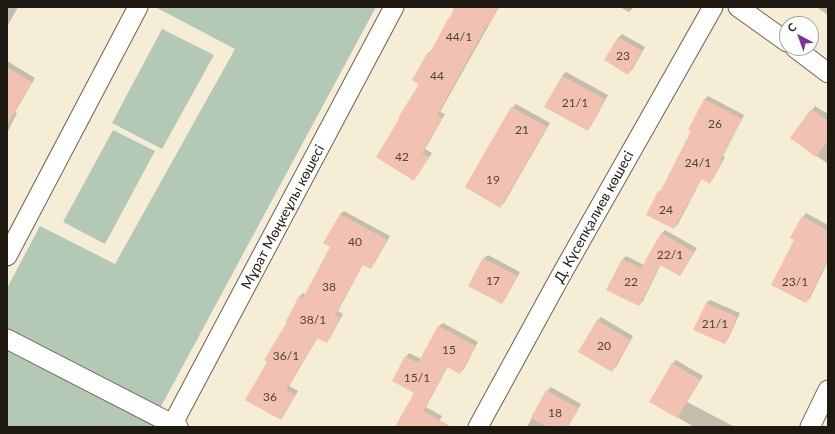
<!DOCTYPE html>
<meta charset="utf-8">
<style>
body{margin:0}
#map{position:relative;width:835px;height:434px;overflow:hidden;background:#f6edd6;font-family:Lato,sans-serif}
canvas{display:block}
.frame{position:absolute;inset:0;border:8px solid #1d1911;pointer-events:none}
.north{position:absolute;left:779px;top:16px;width:40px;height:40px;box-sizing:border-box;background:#fff;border:1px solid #a5a3a0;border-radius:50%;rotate:319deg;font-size:11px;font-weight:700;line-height:16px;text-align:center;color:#1d1911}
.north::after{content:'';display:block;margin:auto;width:14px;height:18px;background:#8130a0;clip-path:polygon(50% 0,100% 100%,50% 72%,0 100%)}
</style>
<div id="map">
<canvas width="835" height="434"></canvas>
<div class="frame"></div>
<div class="north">С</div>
</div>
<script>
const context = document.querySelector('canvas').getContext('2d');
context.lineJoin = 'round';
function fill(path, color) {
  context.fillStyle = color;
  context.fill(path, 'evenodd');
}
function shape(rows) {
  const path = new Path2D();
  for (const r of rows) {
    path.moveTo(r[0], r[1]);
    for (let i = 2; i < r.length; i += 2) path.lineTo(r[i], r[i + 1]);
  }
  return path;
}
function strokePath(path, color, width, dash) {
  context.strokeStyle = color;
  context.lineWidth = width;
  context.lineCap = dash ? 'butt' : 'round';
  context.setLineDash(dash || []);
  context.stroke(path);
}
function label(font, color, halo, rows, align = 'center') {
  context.font = font + ' Lato,sans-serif';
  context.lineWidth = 4;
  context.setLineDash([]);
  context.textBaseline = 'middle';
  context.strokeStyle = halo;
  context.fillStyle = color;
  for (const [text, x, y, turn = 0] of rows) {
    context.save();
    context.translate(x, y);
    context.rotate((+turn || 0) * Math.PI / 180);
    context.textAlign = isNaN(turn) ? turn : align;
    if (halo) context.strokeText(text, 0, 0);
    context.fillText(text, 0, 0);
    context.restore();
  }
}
const green = shape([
 [157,7,376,7,150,427,7,427,7,288,40,226,115,264,235,49,157,8],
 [162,29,214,55,162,149,112,123],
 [113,130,155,151,105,244,63,222]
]);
const shadow = shape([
 [7,7,18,7,7,27],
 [456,7,499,7,440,112,445,114,425,149,432,153,414,180,420,84,428,53,433,49],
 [620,7,634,7,629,12],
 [816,7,828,7,828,15],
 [622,34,645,47,632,70,628,73,605,60,619,37],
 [7,61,35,78,15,112,17,113,7,133],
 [566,72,608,95,591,126,588,130,546,107,562,76],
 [708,96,744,115,723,156,725,157,713,179,710,182,702,178,678,224,674,228,659,192,663,188,693,131,704,100],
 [516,104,550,123,504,203,500,206,512,108],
 [815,106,828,114,828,164,791,138],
 [344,211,390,236,374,264,370,268,363,264,338,311,343,314,330,338,327,342,318,337,289,386,298,391,284,415,280,418,268,361,300,296,303,293,306,294,332,247,340,214],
 [806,213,828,225,828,261,810,298,806,302,795,240,803,217],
 [665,230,697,248,683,271,680,275,661,264,643,301,639,305,622,260,626,256,644,265,661,234],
 [488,255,520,272,505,299,502,303,470,286,484,258],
 [710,300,740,313,728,339,725,343,706,303],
 [601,317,633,336,616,367,612,370,597,321],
 [443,323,478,342,464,369,460,373,448,366,426,407,442,416,436,427,396,427,416,393,406,357,409,353,421,359,439,326],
 [676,360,703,376,687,402,735,427,694,427,650,401,672,364],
 [551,387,581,404,568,427,527,427,547,391]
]);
const building = shape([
 [452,7,498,7,489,26,487,25,437,115,442,118,422,153,429,157,414,181,376,157,399,119,398,118,419,84,412,80,428,52,430,53,449,17,450,18,454,8],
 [618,37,642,51,628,75,604,60],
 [7,67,32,82,7,125],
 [562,76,605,99,588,131,544,107],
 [704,99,742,119,720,160,722,161,710,184,701,179,674,229,646,215,658,191,660,192,691,131,688,130],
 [511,107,547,127,500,208,465,187],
 [811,109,828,121,828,140,816,157,790,138],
 [340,214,387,240,371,269,362,265,335,315,340,318,327,343,317,338,286,390,295,395,281,420,245,400,267,362,264,360,287,322,286,321,299,296,303,298,330,247,323,243],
 [802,216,828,231,828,260,818,278,819,278,806,303,771,285,794,240,790,238],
 [661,233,694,252,680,276,660,265,639,306,606,290,622,259,641,268],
 [483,258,517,276,502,304,468,286],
 [706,303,737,317,725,344,693,330],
 [597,320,630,340,612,372,578,352],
 [438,326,476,346,460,374,447,367,423,411,452,427,395,427,414,393,392,381,405,356,418,363],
 [672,363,700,380,677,418,649,402],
 [546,390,578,408,568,427,547,427,531,418]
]);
const street = shape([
 [738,7,787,42],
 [795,48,828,73],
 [7,256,138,7],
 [7,339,178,427],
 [171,427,394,7],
 [478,427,560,277,713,7],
 [810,427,828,390]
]);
const numberNames = [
 ["44/1",459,37],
 ["23",623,56],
 ["44",437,76],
 ["21/1",575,103],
 ["26",715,124],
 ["21",522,130],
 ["42",402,157],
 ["24/1",698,163],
 ["19",493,180],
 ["24",666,210],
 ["40",355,242],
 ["22/1",670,255],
 ["17",493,281],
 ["22",631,282],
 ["23/1",795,282],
 ["38",329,287],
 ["38/1",313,320],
 ["21/1",715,324],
 ["20",604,346],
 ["15",449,350],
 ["36/1",286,356],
 ["15/1",417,378],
 ["36",270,397],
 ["18",555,413]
];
const streetNames = [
 ["Мұрат Мөңкеұлы көшесі",283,217,-62],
 ["Д. Күсепқалиев көшесі",594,217,-61]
];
fill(green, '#b4c9b5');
fill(shadow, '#0003');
fill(building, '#f1c2b1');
strokePath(street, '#6c6450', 21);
strokePath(street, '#fff', 19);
label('12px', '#524339', null, numberNames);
label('14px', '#1d1911', '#fff', streetNames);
</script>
